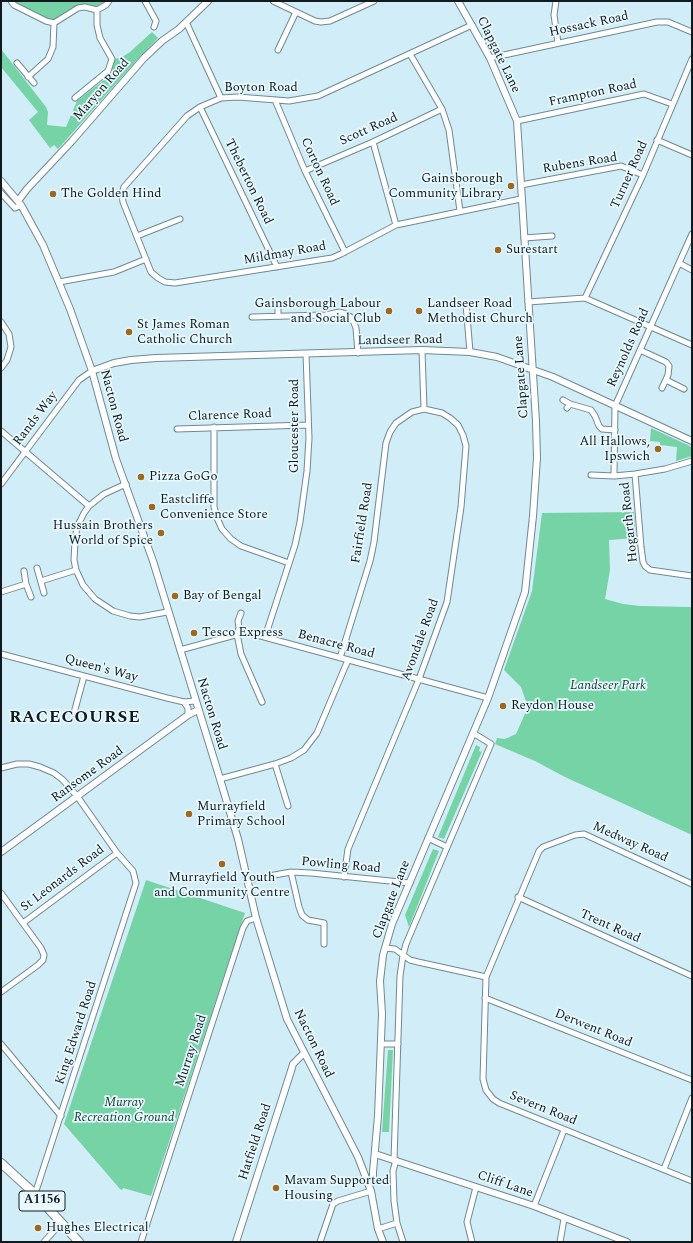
<!DOCTYPE html>
<style>
body{margin:0}
#map{position:relative;width:693px;height:1243px;overflow:hidden;background:#d1edf7;font-family:Spectral,serif}
canvas{display:block}
.frame{position:absolute;inset:0;border:2px solid #111b1f;pointer-events:none}
</style>
<div id="map">
<canvas width="693" height="1243"></canvas>
<div class="frame"></div>
</div>
<script>
const context = document.querySelector('canvas').getContext('2d');
context.lineJoin = 'round';
function fill(path, color) {
  context.fillStyle = color;
  context.fill(path, 'evenodd');
}
function shape(rows) {
  const path = new Path2D();
  for (const r of rows) {
    path.moveTo(r[0], r[1]);
    for (let i = 2; i < r.length; i += 2) path.lineTo(r[i], r[i + 1]);
  }
  return path;
}
function strokePath(path, color, width, dash) {
  context.strokeStyle = color;
  context.lineWidth = width;
  context.lineCap = dash ? 'butt' : 'round';
  context.setLineDash(dash || []);
  context.stroke(path);
}
function label(font, color, halo, rows, align = 'center') {
  context.font = font + ' Spectral,serif';
  context.lineWidth = 3.5;
  context.setLineDash([]);
  context.textBaseline = 'middle';
  context.strokeStyle = halo;
  context.fillStyle = color;
  for (const [text, x, y, turn = 0] of rows) {
    context.save();
    context.translate(x, y);
    context.rotate((+turn || 0) * Math.PI / 180);
    context.textAlign = isNaN(turn) ? turn : align;
    if (halo) context.strokeText(text, 0, 0);
    context.fillText(text, 0, 0);
    context.restore();
  }
}
const green = shape([
 [11,1,109,1,102,8,85,7,54,23],
 [152,32,158,38,135,62,58,149,54,145,50,148,29,120,38,112,1,67,1,49,46,107,48,112,47,125,66,127,77,101,104,80,110,73,115,59,122,57,130,52],
 [651,428,692,447,692,456,676,461,677,447,660,445,660,442,650,441],
 [634,512,636,538,609,540,610,570,605,599,623,604,640,606,692,607,692,835,565,777,535,761,495,744,497,738,505,739,516,734,528,707,521,687,504,670,532,591,542,513],
 [476,745,480,747,479,751,481,752,483,749,444,839,438,837],
 [433,849,439,851,409,927,405,915],
 [146,880,245,913,151,1196,123,1188,122,1190,120,1189,64,1124],
 [388,1050,393,1050,389,1132,382,1132]
]);
const minor = shape([
 [11,1,14,5,46,21,54,23,78,8,85,7,97,10,106,5,109,1],
 [145,1,156,21,154,27],
 [273,1,315,21,321,22,330,21,374,1],
 [556,1,554,15,558,43],
 [186,22,221,98],
 [472,25,318,96,289,101,238,97,221,98,200,107,187,116,124,187,122,194,123,202,151,272,158,278,165,282,175,283,332,258,341,254,396,225,521,199],
 [278,50,296,12],
 [410,54,442,109,449,130,460,211],
 [490,58,657,22,668,22,692,32],
 [17,63,34,83],
 [28,77,48,59,53,47,54,23],
 [75,98,108,71,112,59,100,38,97,25,97,10],
 [275,100,305,171,345,252],
 [200,107,277,267],
 [517,121,644,94,672,104],
 [657,140,692,155],
 [373,142,396,225],
 [305,171,373,142,442,109],
 [521,185,621,166,643,175],
 [1,193,15,208,21,205],
 [137,236,180,219],
 [524,238,552,236],
 [679,263,692,270],
 [59,282,114,272,146,259],
 [585,298,643,175,692,59],
 [528,302,585,298,692,345],
 [466,304,470,352],
 [278,305,278,316],
 [252,317,325,315,340,312,346,314,352,318,356,328,358,353],
 [1,322,9,334,11,347,7,360,1,368],
 [640,350,666,362,669,366,668,375,662,388],
 [666,380,684,389],
 [563,400,570,404],
 [567,408,570,404,591,410,595,416,599,426,602,429,615,430],
 [214,427,214,507,217,518,222,529,231,539,241,546,289,563],
 [177,429,307,425],
 [1,431,89,506],
 [635,474,641,547,643,562,645,566,650,570,692,576],
 [591,475,614,476,635,474,665,469,692,461],
 [614,476,615,406,692,234],
 [1,484,79,380,92,371],
 [126,484,104,494,89,506,84,513,77,527,75,541,74,560,76,570,83,585,95,599,113,611,130,616,140,617,167,612],
 [37,568,44,593],
 [41,581,76,570],
 [26,584,31,597],
 [1,592,26,584,24,571],
 [241,613,238,621,239,628,237,634,241,654,262,702],
 [265,637,295,545,300,522,307,471,309,438,306,354],
 [180,650,246,632,488,698],
 [1,654,167,698,184,702,195,701],
 [340,658,370,561,374,542,386,443,390,432,396,423,412,412,424,409],
 [184,702,188,708,188,715],
 [74,713,84,676],
 [275,764,288,806],
 [1,768,17,764,29,764,40,767,54,773,63,780,77,796,117,853,133,871,136,883,35,1194],
 [220,779,275,764,291,758,304,750,317,733,348,660],
 [428,838,447,847],
 [291,872,299,907,302,915,308,920,324,923,324,944],
 [344,877,348,849,419,679,447,602,461,507,466,446,463,435,458,425,450,418,442,413,424,409,422,350],
 [247,880,291,872,311,873,410,883],
 [692,884,584,834,575,835,543,847,539,851,486,977,483,1079,486,1090,493,1099,499,1103,692,1181],
 [1,893,41,948,44,955,43,960,38,965,1,992],
 [518,897,692,976],
 [23,923,117,853],
 [385,948,395,949,410,960,418,962,486,977],
 [485,998,692,1080],
 [1,1044,61,1116],
 [381,1044,398,1044],
 [394,1160,400,976,403,955,406,944,491,744,473,733],
 [396,1160,393,1171,394,1201,397,1223,403,1242],
 [664,1169,692,1098],
 [534,1206,564,1130],
 [378,1229,397,1223],
 [44,1242,62,1222],
 [141,1242,243,928,247,921,256,918],
 [320,1242,333,1204,338,1201,371,1191],
 [472,1242,467,1222,476,1187],
 [560,1242,564,1219]
]);
const tertiary = shape([
 [1,181,21,205,43,245,70,309,92,371,116,459,153,561,220,779,238,839,256,918,287,1019,358,1157,371,1191,378,1229,383,1242],
 [18,201,27,189,72,141,144,58,162,41,179,29,208,1],
 [92,371,114,363,131,360,156,358,422,350,470,352,497,357,553,377,692,441],
 [1,852,188,715,198,710],
 [375,1154,534,1206,627,1242],
 [369,1184,373,1178,373,1172,378,1116,382,1014,380,981,383,955,392,924,488,698,525,592,533,516,537,458,536,421,517,121,490,58,458,1],
 [236,1242,291,1071,293,1064,304,1053]
]);
const primary = shape([
 [1,1163,35,1194,79,1242]
]);
const markers = [
 [511,186,4,"#9c691f"],
 [53,194,4,"#9c691f"],
 [498,250,4,"#9c691f"],
 [389,311,4,"#9c691f"],
 [419,311,4,"#9c691f"],
 [129,332,4,"#9c691f"],
 [658,449,4,"#9c691f"],
 [141,477,4,"#9c691f"],
 [152,507,4,"#9c691f"],
 [161,533,4,"#9c691f"],
 [175,596,4,"#9c691f"],
 [194,633,4,"#9c691f"],
 [503,706,4,"#9c691f"],
 [189,814,4,"#9c691f"],
 [222,864,4,"#9c691f"],
 [276,1188,4,"#9c691f"],
 [38,1228,4,"#9c691f"]
];
const shields = [
 [42,1201,46]
];
const shieldNames = [
 ["A1156",42,1201]
];
const streetNames = [
 ["Hossack Road",589,25,-12],
 ["Clapgate Lane",498,55,64],
 ["Boyton Road",261,88],
 ["Maryon Road",102,90,-49],
 ["Frampton Road",593,94,-12],
 ["Scott Road",369,130,-24],
 ["Rubens Road",580,164,-9],
 ["Corton Road",319,172,65],
 ["Turner Road",630,175,-66],
 ["Theberton Road",248,182,64],
 ["Mildmay Road",285,254,-10],
 ["Landseer Road",400,341,-1],
 ["Reynolds Road",629,348,-66],
 ["Clapgate Lane",522,377,-94],
 ["Nacton Road",113,406,75],
 ["Clarence Road",230,416,-2],
 ["Rands Way",36,419,-53],
 ["Gloucester Road",295,426,-90],
 ["Hogarth Road",630,522,-96],
 ["Fairfield Road",363,523,-81],
 ["Avondale Road",421,640,-70],
 ["Benacre Road",336,645,15],
 ["Queen's Way",101,669,15],
 ["Nacton Road",211,714,73],
 ["Ransome Road",88,775,-36],
 ["Medway Road",630,843,24],
 ["Powling Road",341,866,5],
 ["St Leonards Road",63,879,-37],
 ["Clapgate Lane",392,900,-69],
 ["Trent Road",610,927,24],
 ["Derwent Road",593,1029,22],
 ["King Edward Road",77,1033,-72],
 ["Nacton Road",313,1044,64],
 ["Murray Road",192,1051,-72],
 ["Severn Road",543,1109,22],
 ["Hatfield Road",256,1142,-72],
 ["Cliff Lane",505,1185,19]
];
const poiNames = [
 ["Gainsborough",503,179,"right"],
 ["Community Library",503,194,"right"],
 ["The Golden Hind",61,194],
 ["Surestart",506,250],
 ["Gainsborough Labour",381,304,"right"],
 ["and Social Club",381,319,"right"],
 ["Landseer Road",427,304],
 ["Methodist Church",427,319],
 ["St James Roman",137,325],
 ["Catholic Church",137,340],
 ["All Hallows,",650,442,"right"],
 ["Ipswich",650,457,"right"],
 ["Pizza GoGo",149,477],
 ["Eastcliffe",160,500],
 ["Convenience Store",160,515],
 ["Hussain Brothers",153,526,"right"],
 ["World of Spice",153,541,"right"],
 ["Bay of Bengal",183,596],
 ["Tesco Express",202,633],
 ["Reydon House",511,706],
 ["Murrayfield",197,807],
 ["Primary School",197,822],
 ["Murrayfield Youth",222,878,"center"],
 ["and Community Centre",222,893,"center"],
 ["Mavam Supported",284,1181],
 ["Housing",284,1196],
 ["Hughes Electrical",46,1228]
];
const parkNames = [
 ["Landseer Park",608,686],
 ["Murray",124,1103],
 ["Recreation Ground",124,1118]
];
const districtNames = [
 ["RACECOURSE",75,719]
];
fill(green, '#76d3a6');
strokePath(minor, '#6f8993', 7);
strokePath(tertiary, '#6f8993', 8);
strokePath(primary, '#6f8993', 10);
strokePath(minor, '#fff', 5);
strokePath(tertiary, '#fff', 6);
strokePath(primary, '#fff', 8);
for (const [x, y, r, color] of markers) {
  const dot = new Path2D();
  dot.arc(x, y, r, 0, 2 * Math.PI);
  context.fillStyle = color;
  context.fill(dot);
  strokePath(dot, '#e7f8fe', 1.5);
}
for (const [x, y, w] of shields) {
  const box = new Path2D();
  box.roundRect(x - w / 2, y - 10, w, 20, 3);
  context.fillStyle = '#e7f8fe';
  context.fill(box);
  strokePath(box, '#111b1f', 1);
}
label('bold 12px', '#111b1f', null, shieldNames);
label('13px', '#111b1f', '#e7f8fe', streetNames);
label('13px', '#111b1f', '#e7f8fe', poiNames, 'left');
label('italic 13px', '#17402e', '#e7f8fe', parkNames);
context.letterSpacing = '1px';
label('bold 17px', '#111b1f', '#e7f8fe', districtNames);
context.letterSpacing = '0px';
</script>
